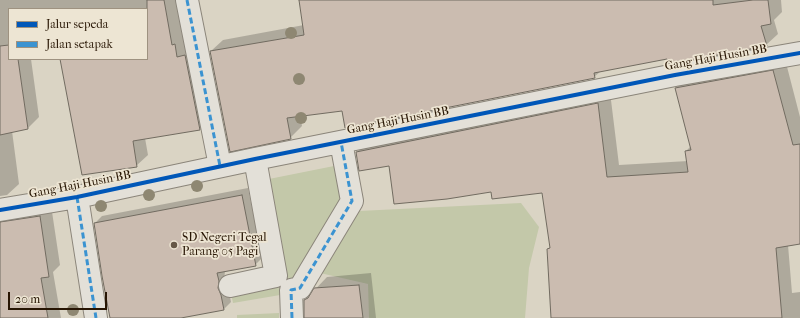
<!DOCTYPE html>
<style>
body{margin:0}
#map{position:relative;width:800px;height:318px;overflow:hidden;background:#dad4c4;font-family:"IM FELL French Canon",serif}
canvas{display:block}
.legend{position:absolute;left:8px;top:8px;width:140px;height:52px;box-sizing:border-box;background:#ede5d3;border:1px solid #9e9280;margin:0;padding:5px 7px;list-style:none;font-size:12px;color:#271503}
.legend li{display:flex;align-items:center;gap:8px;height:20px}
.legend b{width:20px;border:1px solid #9e9280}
.scale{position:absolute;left:8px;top:292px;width:99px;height:18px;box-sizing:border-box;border:2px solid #271503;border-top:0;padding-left:5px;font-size:12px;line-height:14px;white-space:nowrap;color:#271503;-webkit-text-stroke:3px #ede5d3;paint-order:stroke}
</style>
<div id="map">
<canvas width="800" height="318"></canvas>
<ul class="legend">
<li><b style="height:5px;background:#0057b8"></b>Jalur sepeda</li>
<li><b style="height:5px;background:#3b93d1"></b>Jalan setapak</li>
</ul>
<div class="scale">20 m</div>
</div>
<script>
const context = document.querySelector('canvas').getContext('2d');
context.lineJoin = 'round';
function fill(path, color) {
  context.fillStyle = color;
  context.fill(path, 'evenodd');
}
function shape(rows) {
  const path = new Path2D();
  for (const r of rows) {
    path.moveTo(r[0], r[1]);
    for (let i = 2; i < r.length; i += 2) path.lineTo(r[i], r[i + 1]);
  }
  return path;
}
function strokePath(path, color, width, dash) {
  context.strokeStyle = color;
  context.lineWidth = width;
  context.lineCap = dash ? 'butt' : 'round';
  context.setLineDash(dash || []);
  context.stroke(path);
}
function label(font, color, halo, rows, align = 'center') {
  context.font = font + ' "IM FELL French Canon",serif';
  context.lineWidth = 3.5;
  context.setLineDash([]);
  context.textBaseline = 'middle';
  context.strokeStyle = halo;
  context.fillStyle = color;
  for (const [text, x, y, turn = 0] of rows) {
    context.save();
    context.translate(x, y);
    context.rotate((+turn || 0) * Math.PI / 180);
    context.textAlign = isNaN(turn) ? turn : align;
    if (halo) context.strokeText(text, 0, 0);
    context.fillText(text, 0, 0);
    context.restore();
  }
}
const green = shape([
 [339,165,345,204,286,294,233,303,230,288,285,278,269,179],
 [521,203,539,227,529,268,525,318,369,318,368,284,320,273,359,211],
 [279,313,279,318,237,318,237,315]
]);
const shadow = shape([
 [0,0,177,0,182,34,186,34,211,118,200,129,145,138,148,155,136,166,61,59,147,59,147,9,9,9,9,59,31,59,39,117,28,128,12,131,19,184,7,195,0,196],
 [300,0,781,0,782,12,774,20,778,34,766,45,668,58,601,71,594,77,300,115,302,126,290,138,211,51,223,40,304,25],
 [785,59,800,117,800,243,788,245,792,293,800,292,800,318,552,318,548,249,551,246,543,192,390,165,357,152,369,140,610,92,619,165,688,161,686,151,691,146,676,88,688,76],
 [248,188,262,258,255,265,225,271,224,281,228,287,231,302,224,309,175,318,111,318,95,223,102,216],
 [0,204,51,205,60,265,53,272,61,318,0,318],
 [371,273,376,318,305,318,305,300,327,277]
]);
const building = shape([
 [147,0,164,0,172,45,175,44,177,57,185,55,200,130,133,141,137,167,82,175,60,59,147,59,147,0],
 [299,0,713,0,713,5,753,0,768,0,771,24,761,26,767,46,669,64,667,59,594,73,595,78,345,128,342,111,287,118,291,139,230,152,210,51,304,35,299,0],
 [9,45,9,59,18,59,28,129,0,135,0,46,9,45],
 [773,70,793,145,800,144,800,244,776,248,782,318,551,318,547,249,550,248,542,193,492,199,491,192,447,199,394,204,389,166,359,171,356,152,598,103,607,177,688,172,685,151,691,150,675,88,773,70],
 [242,195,256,266,217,273,219,281,218,288,221,295,224,310,181,318,110,318,102,276,94,223,242,195],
 [40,216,49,277,41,278,48,318,0,318,0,222,40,216],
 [359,285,363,318,304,318,304,300,308,298,314,288,359,285]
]);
const minor = shape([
 [187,0,220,166],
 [77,197,96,318],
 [0,210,77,197,255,159,675,75,800,53],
 [230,286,276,276,255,159],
 [292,318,291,290,300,288,352,201,341,142]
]);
const quiet = shape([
 [187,0,220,166],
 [77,197,96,318],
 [292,318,291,290,300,288,352,201,341,142]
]);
const cycleway = shape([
 [0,210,77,197,255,159,675,75,800,53]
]);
const trees = [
 [291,33],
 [299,79],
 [301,118],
 [197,186],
 [149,195],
 [101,206],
 [73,310]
];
const markers = [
 [174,245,4,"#665847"]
];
const streetNames = [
 ["Gang Haji Husin BB",716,58,-10],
 ["Gang Haji Husin BB",398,121,-11],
 ["Gang Haji Husin BB",80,185,-11]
];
const poiNames = [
 ["SD Negeri Tegal",182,238],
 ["Parang 05 Pagi",182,252]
];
fill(green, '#c3c8a9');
fill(shadow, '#0003');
fill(building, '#cbbcb0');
strokePath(building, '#716b60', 1);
strokePath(minor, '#8b857a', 24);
strokePath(minor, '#e3e0d8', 22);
strokePath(quiet, '#3b93d1', 3, [6, 3]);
strokePath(cycleway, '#0057b8', 4);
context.fillStyle = '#8e8772';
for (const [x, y] of trees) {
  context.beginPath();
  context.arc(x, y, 6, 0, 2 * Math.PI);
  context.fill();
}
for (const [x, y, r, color] of markers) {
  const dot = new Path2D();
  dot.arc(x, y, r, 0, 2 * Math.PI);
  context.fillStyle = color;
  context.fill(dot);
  strokePath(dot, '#ede5d3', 1.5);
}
label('12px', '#271503', '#ede5d3', streetNames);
label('12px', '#271503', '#ede5d3', poiNames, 'left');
</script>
